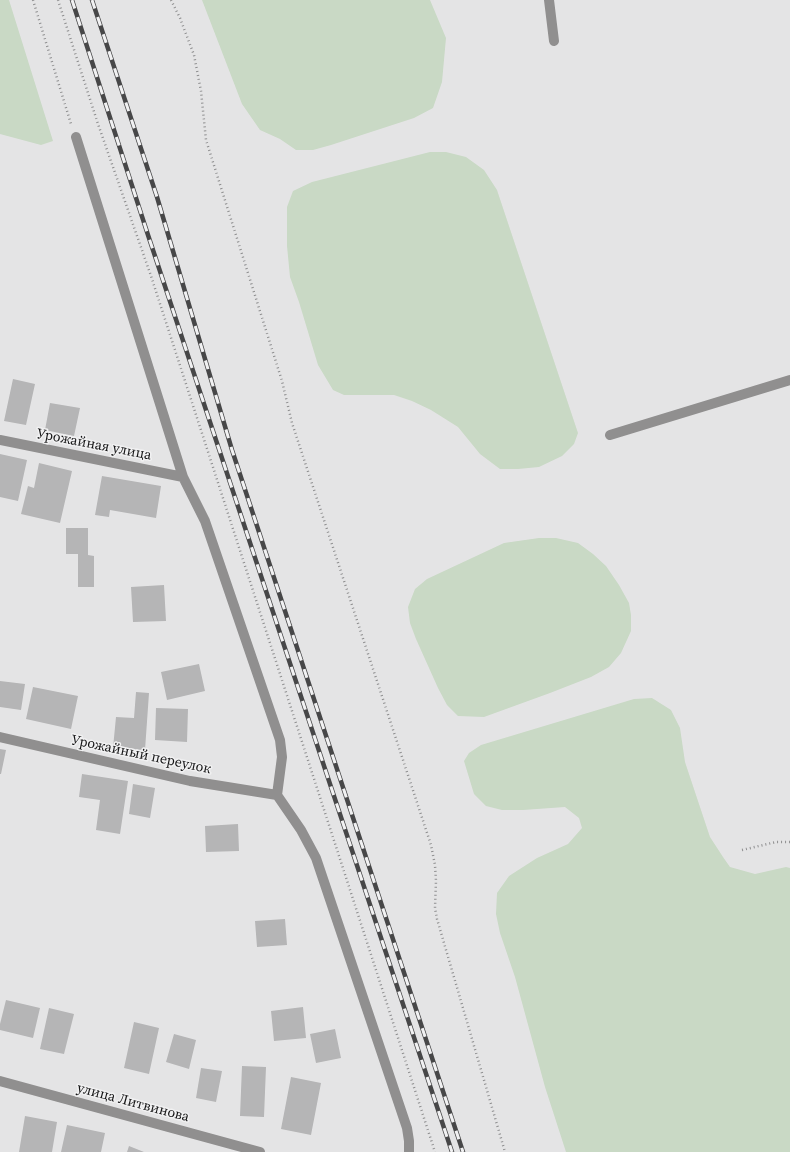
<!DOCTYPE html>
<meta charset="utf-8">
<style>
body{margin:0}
canvas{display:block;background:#e4e4e5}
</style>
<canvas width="790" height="1152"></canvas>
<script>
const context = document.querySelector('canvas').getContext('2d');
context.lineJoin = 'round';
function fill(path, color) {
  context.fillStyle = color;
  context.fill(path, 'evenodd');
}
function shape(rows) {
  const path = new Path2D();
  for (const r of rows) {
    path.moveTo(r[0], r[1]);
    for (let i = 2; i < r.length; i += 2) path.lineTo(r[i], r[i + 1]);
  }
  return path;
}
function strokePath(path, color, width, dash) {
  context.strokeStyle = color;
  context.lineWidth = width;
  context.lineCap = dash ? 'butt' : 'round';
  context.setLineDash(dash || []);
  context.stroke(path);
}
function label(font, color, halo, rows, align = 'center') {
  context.font = font + ' "Source Serif 4",serif';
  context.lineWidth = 3;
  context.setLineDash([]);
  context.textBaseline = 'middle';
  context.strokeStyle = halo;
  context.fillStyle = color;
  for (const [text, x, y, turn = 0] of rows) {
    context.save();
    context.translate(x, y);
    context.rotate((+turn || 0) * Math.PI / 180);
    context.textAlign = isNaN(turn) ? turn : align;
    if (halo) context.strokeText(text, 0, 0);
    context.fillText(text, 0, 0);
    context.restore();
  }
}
const green = shape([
 [0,0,9,0,53,141,41,145,0,134],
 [202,0,430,0,446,38,442,82,433,108,414,118,331,145,313,150,296,150,280,139,260,130,242,104],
 [430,152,446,152,466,157,484,170,497,190,578,433,574,444,562,456,539,467,518,469,500,469,480,454,458,427,431,410,412,401,394,395,344,395,333,390,318,365,299,302,290,277,287,246,287,207,293,191,312,182],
 [539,538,556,538,578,543,593,554,606,566,619,585,629,603,631,615,631,631,621,653,609,667,591,677,550,693,484,717,458,716,447,705,438,688,416,639,410,623,408,607,415,589,427,579,504,543],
 [652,698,671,710,680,728,685,762,710,837,723,857,730,867,755,874,786,867,790,868,790,1152,566,1152,545,1087,515,977,500,933,496,914,497,893,509,876,537,858,568,844,582,828,579,818,565,807,523,810,502,810,486,806,474,794,464,761,469,753,481,745,634,699]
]);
const building = shape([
 [13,379,35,384,26,425,4,421],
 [50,403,80,408,74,436,45,430],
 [0,454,27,460,18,501,0,497],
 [39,463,72,471,60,523,21,514,28,486,34,488],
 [102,476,161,486,156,518,110,510,109,517,95,515],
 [66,528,88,528,88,555,94,556,94,587,78,587,78,554,66,554],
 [164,585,166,621,133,622,131,587],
 [199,664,205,691,167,700,161,672],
 [0,681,25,684,21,710,0,707],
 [33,687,78,696,71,729,26,719],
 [136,692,149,693,145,750,113,748,116,717,134,718],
 [156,708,188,709,187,742,155,740],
 [0,749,6,750,1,774,0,774],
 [82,774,128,781,120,834,96,830,100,800,79,797],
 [133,784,155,788,150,818,129,814],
 [238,824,239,851,206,852,205,826],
 [285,919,287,945,257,947,255,921],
 [6,1000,40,1008,33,1038,0,1030,0,1024],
 [303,1007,306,1038,274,1041,271,1011],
 [49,1008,74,1014,64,1054,40,1049],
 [134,1022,159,1028,149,1074,124,1068],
 [335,1029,341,1058,316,1063,310,1034],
 [174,1034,196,1040,189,1069,166,1062],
 [242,1066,266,1067,264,1117,240,1116],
 [201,1068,222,1071,216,1102,196,1098],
 [291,1077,321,1083,311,1135,281,1129],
 [25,1116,57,1122,52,1152,19,1152],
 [67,1125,105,1133,101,1152,61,1152],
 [129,1146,144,1152,127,1152]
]);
const path = shape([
 [33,0,71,124],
 [58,0,98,124,151,276,435,1152],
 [171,0,180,18,194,55,201,91,206,140,282,381,292,423,431,845,435,865,436,881,435,908,437,919,505,1152],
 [742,850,776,842,790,842]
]);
const lane = shape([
 [549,0,554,41],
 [610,435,790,380]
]);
const street = shape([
 [76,137,183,477,205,521,280,740,282,757,277,795,301,830,316,858,407,1128,409,1141,409,1152],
 [0,440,183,477],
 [0,737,190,781,277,795],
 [0,1081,260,1152]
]);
const rail = shape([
 [72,0,148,235,452,1152],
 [92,0,157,197,232,450,463,1152]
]);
const streetNames = [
 ["Урожайная улица",94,445,11],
 ["Урожайный переулок",141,755,12],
 ["улица Литвинова",133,1103,15]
];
fill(green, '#c9d9c5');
fill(building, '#b5b5b6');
strokePath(path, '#8f8f90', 2.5, [1, 3]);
strokePath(lane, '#908f8f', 10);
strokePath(street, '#908f8f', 10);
strokePath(rail, '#474748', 4.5);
strokePath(rail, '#f1f1f2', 3, [9]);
label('14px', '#141415', '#f1f1f2', streetNames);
</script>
